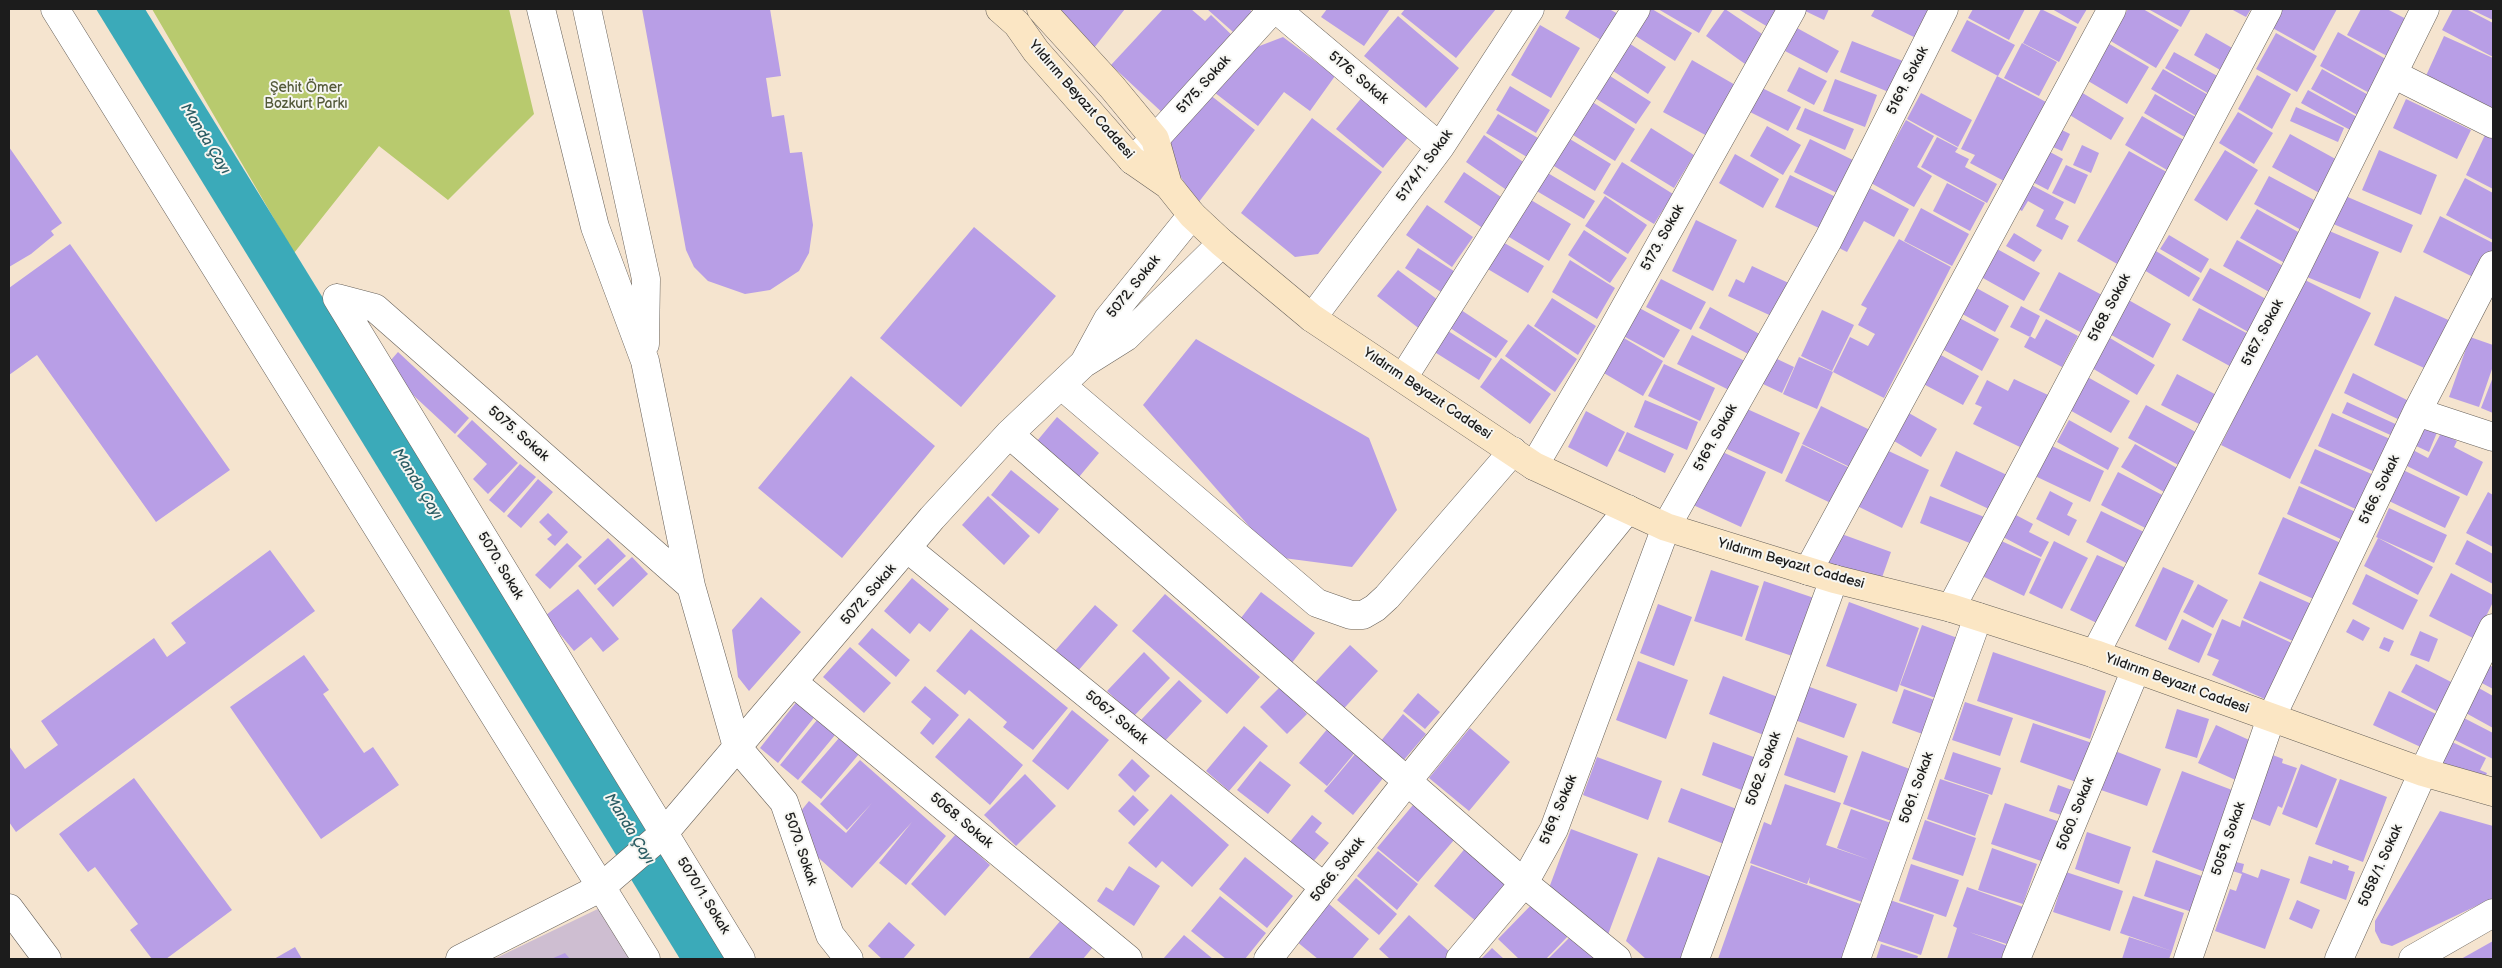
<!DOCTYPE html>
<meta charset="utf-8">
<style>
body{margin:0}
#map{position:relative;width:2502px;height:968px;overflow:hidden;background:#f5e4cf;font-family:"Balsamiq Sans",sans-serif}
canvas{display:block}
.frame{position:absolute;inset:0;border:10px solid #1c1c1c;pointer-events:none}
</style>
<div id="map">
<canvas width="2502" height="968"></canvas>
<div class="frame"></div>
</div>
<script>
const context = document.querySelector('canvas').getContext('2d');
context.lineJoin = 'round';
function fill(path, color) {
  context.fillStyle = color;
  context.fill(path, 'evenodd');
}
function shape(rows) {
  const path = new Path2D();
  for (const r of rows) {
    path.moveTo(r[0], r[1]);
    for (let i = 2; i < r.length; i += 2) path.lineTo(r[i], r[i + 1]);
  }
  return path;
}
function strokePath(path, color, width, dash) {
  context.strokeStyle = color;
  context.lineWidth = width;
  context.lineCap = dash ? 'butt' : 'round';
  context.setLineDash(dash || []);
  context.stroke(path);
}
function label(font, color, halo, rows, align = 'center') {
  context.font = font + ' "Balsamiq Sans",sans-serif';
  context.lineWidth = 4;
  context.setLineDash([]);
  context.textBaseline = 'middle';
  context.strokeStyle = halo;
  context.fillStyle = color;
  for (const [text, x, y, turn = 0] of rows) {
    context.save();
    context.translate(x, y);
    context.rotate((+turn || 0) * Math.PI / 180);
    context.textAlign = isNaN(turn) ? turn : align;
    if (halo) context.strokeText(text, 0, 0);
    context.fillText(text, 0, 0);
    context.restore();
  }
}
const industrial = shape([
 [606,905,641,959,494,959]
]);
const green = shape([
 [152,9,509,9,534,114,448,200,379,146,294,253]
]);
const water = shape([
 [96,9,145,9,730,959,680,959]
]);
const building = shape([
 [642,9,770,9,781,76,766,78,772,117,784,115,790,153,802,152,813,225,809,253,799,271,770,290,745,294,708,281,694,267,686,250],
 [1053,9,1125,9,1090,53],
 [1163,9,1191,9,1205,21,1211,15,1237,40,1166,116,1111,65],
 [1207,9,1249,9,1259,18,1241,39],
 [1327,9,1390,9,1364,46,1321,17],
 [1405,9,1496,9,1456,58,1401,14],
 [1570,9,1609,9,1622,16,1606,43,1565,18],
 [1646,9,1652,9,1692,33,1675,61,1631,33],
 [1658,9,1713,9,1699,33],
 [1725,9,1765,36,1745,64,1706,36],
 [1738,9,1779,9,1768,27],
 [1801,9,1829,9,1824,20],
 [1875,9,1938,9,1922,41,1871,16],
 [1973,9,2025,9,2009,40,1968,18],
 [2041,9,2077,27,2059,62,2023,43],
 [2052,9,2087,9,2078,24],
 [2128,9,2143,9,2179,30,2156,68,2109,40],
 [2148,9,2191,9,2181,27],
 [2231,9,2251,9,2246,17],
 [2279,9,2337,9,2314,51,2269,26],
 [2361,9,2387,9,2410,21,2391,58,2347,35],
 [2453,9,2466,9,2493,23,2493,57,2442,30],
 [2470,9,2493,9,2493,20],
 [1398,16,1459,68,1426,108,1364,56],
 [1967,20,2015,45,1998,76,1951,51],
 [1540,25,1580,48,1551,98,1511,75],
 [1797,28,1839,51,1827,73,1785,51],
 [2338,32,2391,62,2373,95,2320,66],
 [2206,33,2234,49,2222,71,2194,55],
 [2276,33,2317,56,2297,92,2256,69],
 [2444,36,2493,58,2493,109,2425,78],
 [1283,37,1335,76,1310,111,1284,92,1258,126,1210,89,1236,55],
 [1621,38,1666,67,1648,94,1604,65],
 [2099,38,2149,67,2127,104,2078,75],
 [1852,41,1908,63,1896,95,1840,72],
 [2022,43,2057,62,2039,96,2004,78],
 [2174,52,2221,78,2211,95,2165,68],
 [1692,60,1737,86,1709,137,1663,112],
 [1799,67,1827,81,1814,105,1787,91],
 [2163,69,2210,96,2198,117,2151,89],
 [2322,69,2372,97,2361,117,2311,89],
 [2257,75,2291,94,2272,129,2238,109],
 [1610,76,1651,102,1636,124,1595,98],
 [1997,76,2046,102,2004,181,1970,163,1975,155,1961,149],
 [1835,79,1877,95,1865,127,1823,111],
 [1510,86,1550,110,1536,133,1496,110],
 [1762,88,1801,107,1788,131,1750,112],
 [2308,90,2359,118,2352,131,2301,103],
 [1205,91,1255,130,1198,203,1161,147],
 [2081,92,2124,118,2111,140,2068,114],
 [1921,93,1972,120,1958,147,1907,119],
 [2155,94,2199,119,2188,139,2144,113],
 [1363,96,1410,135,1383,168,1336,129],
 [1586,98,1635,129,1615,161,1565,130],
 [2406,99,2471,130,2457,159,2393,128],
 [2296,107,2344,128,2338,142,2290,121],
 [1805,108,1854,129,1845,150,1796,129],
 [2238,112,2273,133,2254,164,2219,143],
 [1498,114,1538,138,1527,157,1486,133],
 [2142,116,2189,143,2172,173,2125,145],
 [1312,118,1382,172,1318,254,1295,257,1241,213],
 [1906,120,1934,136,1917,167,1932,176,1914,207,1871,183],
 [1767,126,1801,145,1783,175,1750,156],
 [2054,126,2070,134,2062,151,2046,144],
 [1651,128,1694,155,1674,188,1630,161],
 [1560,133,1611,164,1595,191,1544,160],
 [2290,134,2341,162,2323,195,2272,167],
 [1484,135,1529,166,1511,193,1466,162],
 [2485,135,2493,139,2493,189,2466,175],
 [1937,137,1958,148,1955,152,1969,159,1965,167,1997,184,1987,203,1921,167],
 [1810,139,1857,162,1841,195,1794,172],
 [2082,145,2099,153,2091,173,2073,165],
 [2039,146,2063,159,2048,190,2023,177],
 [9,147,62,223,51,231,54,235,31,254,9,267],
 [2225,150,2258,170,2227,221,2194,200],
 [2379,150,2437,175,2421,215,2362,190],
 [2129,151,2172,175,2119,265,2077,241],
 [1735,154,1779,179,1763,208,1719,183],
 [1622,162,1673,194,1654,224,1603,193],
 [2066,165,2088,175,2075,204,2052,193],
 [1464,172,1507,201,1487,231,1444,202],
 [1546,172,1595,201,1584,219,1535,190],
 [1790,175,1838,198,1823,230,1775,207],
 [2269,176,2318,202,2303,231,2254,204],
 [2465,178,2493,193,2493,240,2446,215],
 [2022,180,2064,202,2055,219,2069,226,2062,240,2036,226,2044,210,2028,201,2022,211,2009,204],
 [1947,183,1985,203,1970,231,1933,211],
 [1862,184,1909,209,1894,237,1864,221,1847,252,1831,244],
 [1521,194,1571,224,1549,261,1499,231],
 [2343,195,2413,225,2401,253,2331,223],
 [1605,196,1647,225,1628,254,1585,226],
 [1427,205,1473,237,1452,267,1406,235],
 [1921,208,1969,234,1952,266,1904,241],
 [2257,209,2309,238,2292,267,2240,238],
 [2440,216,2493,243,2493,256,2481,281,2423,252],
 [1696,220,1737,240,1713,291,1672,271],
 [974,227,1056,296,961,407,880,338],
 [1584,230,1627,258,1610,283,1568,255],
 [2327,230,2379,252,2360,299,2307,277],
 [2014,233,2042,250,2034,262,2006,246],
 [2169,235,2209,259,2201,273,2160,249],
 [1899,239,1951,267,1884,398,1833,372,1850,337,1868,346,1875,334,1858,325,1867,308,1861,305],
 [2237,240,2292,271,2278,297,2223,266],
 [1501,241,1544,266,1528,293,1486,268],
 [70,244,230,470,156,522,37,355,9,375,9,288],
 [1990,245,2040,273,2024,301,1974,273],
 [1418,248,1460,275,1447,296,1405,268],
 [2151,248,2200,278,2189,297,2139,267],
 [1570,260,1615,288,1597,319,1552,292],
 [1752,266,1793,285,1778,319,1728,296,1736,279,1744,283],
 [2210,268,2275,304,2257,337,2192,300],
 [1398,270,1442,303,1421,330,1377,296],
 [2059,272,2102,295,2082,333,2039,310],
 [1661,279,1706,302,1691,330,1646,307],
 [2303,279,2371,313,2290,479,2221,445],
 [1971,285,2009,306,1995,332,1957,311],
 [2395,296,2455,323,2433,372,2374,345],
 [1552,298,1596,326,1578,355,1534,326],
 [2125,298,2171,324,2153,358,2106,332],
 [1632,304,1680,330,1664,358,1616,332],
 [1455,306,1508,341,1496,358,1444,324],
 [2021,306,2040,316,2030,337,2010,327],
 [1710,307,1765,337,1754,357,1699,328],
 [2199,308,2254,337,2237,370,2182,340],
 [1822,310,1854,325,1832,371,1801,356],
 [1950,313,1999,339,1982,371,1933,344],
 [2046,319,2078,336,2062,367,2024,347,2030,336,2035,339],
 [1528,324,1577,359,1555,392,1505,356],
 [1445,329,1492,359,1479,380,1433,351],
 [1617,334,1663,361,1643,396,1597,369],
 [1692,335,1747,362,1733,392,1677,364],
 [2105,335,2155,365,2137,395,2087,365],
 [2470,337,2493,345,2493,366,2479,407,2449,397],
 [1196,339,1369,438,1397,510,1352,567,1276,557,1143,405],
 [1930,349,1979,376,1963,405,1914,379],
 [398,352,469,418,455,434,384,368],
 [1799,357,1833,372,1817,409,1783,394],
 [1501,358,1551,394,1530,424,1480,387],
 [1775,358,1794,367,1782,393,1763,384],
 [1664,364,1715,388,1700,421,1648,396],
 [2353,373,2417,405,2408,424,2344,393],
 [2177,374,2224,399,2209,429,2161,405],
 [2084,375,2130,401,2111,433,2066,408],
 [851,376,935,446,842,558,758,488],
 [2493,377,2493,413,2481,408],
 [2014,379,2048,395,2022,448,1973,424,1982,407,1975,404,1987,380,2008,391],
 [1645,400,1698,422,1687,450,1634,427],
 [2347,402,2402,427,2397,438,2342,413],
 [2146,405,2203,436,2186,469,2128,438],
 [1821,406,1874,432,1856,470,1802,444],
 [1745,408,1800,433,1782,474,1727,449],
 [1900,408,1937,429,1921,457,1884,435],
 [1586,411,1625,432,1607,467,1568,447],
 [2332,413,2390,439,2375,472,2318,446],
 [1057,417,1099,453,1079,477,1037,441],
 [472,420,518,463,488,494,473,479,487,464,457,436],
 [2069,420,2119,448,2108,470,2057,442],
 [2420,423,2438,430,2429,452,2412,444],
 [1627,432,1674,454,1665,473,1618,451],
 [2441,433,2457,441,2454,447,2483,462,2467,496,2405,465,2413,450,2428,458],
 [2135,444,2184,472,2171,496,2121,467],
 [1802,445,1856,471,1839,507,1785,481],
 [2050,445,2104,471,2090,502,2035,476],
 [1878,446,1929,470,1902,528,1851,503],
 [1716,449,1766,472,1741,527,1691,504],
 [2315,449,2376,476,2360,511,2300,483],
 [1956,451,2007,475,1991,510,1940,486],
 [520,464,536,477,504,513,489,500],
 [1011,470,1059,509,1039,534,991,495],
 [2403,470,2460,497,2445,528,2389,501],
 [2118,472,2170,499,2153,532,2101,505],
 [538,479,553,492,521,528,507,516],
 [2299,486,2360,514,2347,542,2287,514],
 [2050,491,2073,503,2067,515,2077,520,2069,536,2036,519],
 [2488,492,2493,495,2493,547,2466,533],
 [988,496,1030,536,1004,565,962,525],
 [1930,496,1987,518,1977,546,1920,523],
 [2389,508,2447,535,2434,563,2376,537],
 [2101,511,2150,535,2134,567,2086,542],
 [548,513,568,532,555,546,547,539,552,535,539,522],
 [2014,514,2033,524,2029,532,2049,542,2041,557,2003,537],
 [2283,517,2343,544,2318,601,2258,574],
 [1836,532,1891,552,1879,586,1824,566],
 [608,538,626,556,595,585,578,566],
 [2378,538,2433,567,2418,595,2364,566],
 [1997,539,2041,559,2024,596,1980,575],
 [2467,540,2493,554,2493,584,2455,564],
 [2054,541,2088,558,2062,609,2029,593],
 [567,543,582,557,550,589,535,575],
 [270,550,315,611,16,832,9,822,9,746,25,769,58,745,41,721,154,638,167,657,186,643,171,623],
 [2097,555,2132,571,2105,627,2070,610],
 [632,557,648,574,613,607,597,589],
 [2163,567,2194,581,2166,641,2135,626],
 [1711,570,1759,586,1742,637,1694,621],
 [2451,573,2493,595,2493,602,2475,639,2429,616],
 [2366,574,2418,600,2403,630,2352,604],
 [912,578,949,609,930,632,919,623,910,634,884,611],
 [1764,581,1820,600,1801,659,1745,640],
 [2260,581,2314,605,2297,643,2243,618],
 [2198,584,2228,600,2213,628,2183,612],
 [578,589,619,639,603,652,591,637,574,651,545,616],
 [1261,592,1315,633,1288,668,1234,627],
 [1165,594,1260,677,1227,714,1132,631],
 [761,597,801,632,749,691,738,677,732,630],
 [1849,602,1919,628,1897,692,1826,666],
 [1658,604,1692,617,1674,666,1640,653],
 [1095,605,1118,625,1077,672,1054,652],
 [2182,619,2212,634,2199,663,2168,649],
 [2222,619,2240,627,2242,620,2294,644,2269,701,2212,675,2219,660,2207,655],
 [2353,619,2370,628,2363,641,2346,632],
 [1922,625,1963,640,1941,700,1900,685],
 [872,628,910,660,896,677,858,644],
 [971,629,1068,708,1033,750,1003,727,1007,722,969,690,965,695,936,671],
 [2420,631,2438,639,2429,662,2410,655],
 [2384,637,2394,641,2389,652,2379,648],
 [1350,645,1378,671,1338,715,1309,689],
 [850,647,891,683,864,713,823,677],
 [1144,652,1170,678,1134,716,1107,691],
 [1993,652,2106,691,2090,739,1977,701],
 [304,655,329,690,323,694,364,753,373,747,399,785,321,839,230,707],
 [1638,661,1688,680,1666,739,1616,720],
 [2416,664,2455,684,2440,713,2401,692],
 [2486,664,2493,667,2493,689,2478,681],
 [1723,676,1783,699,1769,737,1709,714],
 [1179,680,1202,701,1164,742,1141,720],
 [925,686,959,715,933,745,920,733,931,719,911,702],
 [1807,686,1857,704,1844,738,1795,720],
 [1280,687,1307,714,1287,734,1260,707],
 [2477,687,2493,696,2493,728,2464,712],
 [1904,689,1940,702,1928,736,1892,723],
 [2389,691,2440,716,2425,749,2373,725],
 [1418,693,1440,712,1425,729,1403,711],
 [798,700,816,715,778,763,760,748],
 [1965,702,2013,718,2000,756,1952,740],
 [2177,709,2209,719,2197,758,2165,748],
 [1072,710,1109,740,1068,790,1032,761],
 [1403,714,1426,734,1403,761,1380,742],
 [2462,717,2493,733,2493,759,2451,738],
 [969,718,1023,765,990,805,935,757],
 [817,720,835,735,798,780,780,765],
 [2033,723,2092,743,2079,783,2020,762],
 [2216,725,2258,744,2240,782,2198,763],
 [1244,726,1268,746,1229,791,1206,771],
 [1329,727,1357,750,1327,786,1299,763],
 [1470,728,1510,762,1469,811,1429,778],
 [1797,737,1848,756,1835,793,1784,775],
 [839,738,859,754,821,799,801,782],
 [1713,742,1759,759,1747,792,1702,775],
 [2452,742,2486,758,2480,770,2487,773,2481,787,2440,767],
 [1862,751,1915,771,1897,823,1843,804],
 [2115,751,2161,769,2147,806,2101,790],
 [1953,752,2001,768,1992,795,1944,779],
 [2265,752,2283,759,2282,763,2297,768,2282,808,2278,806,2270,826,2242,815],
 [1356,753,1384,777,1353,815,1324,791],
 [1597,757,1662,781,1648,820,1583,795],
 [1132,759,1150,776,1135,792,1118,775],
 [860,760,946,836,906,885,879,863,912,822,852,888,801,842,796,817,809,801,846,833,872,803,847,830,820,804],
 [1260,761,1291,785,1268,814,1237,790],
 [2301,764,2337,779,2317,828,2282,814],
 [2182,771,2240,793,2210,874,2152,852],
 [1025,774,1056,806,1016,846,984,815],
 [134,778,232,910,166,959,152,959,130,930,138,924,95,867,88,872,59,834],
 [1940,779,1989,795,1975,836,1927,819],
 [2340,779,2387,797,2363,862,2315,844],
 [1785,784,1841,803,1826,845,1870,860,1837,848,1851,809,1891,823,1862,902,1809,883,1810,877,1807,884,1750,863,1764,822,1771,825],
 [2058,785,2072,790,2064,816,2049,811],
 [1681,788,1742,811,1729,846,1668,822],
 [1171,794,1229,845,1192,887,1162,861,1156,868,1128,843],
 [1133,795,1149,810,1134,826,1118,811],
 [2005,803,2063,823,2050,864,1991,844],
 [1413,805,1454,840,1418,882,1377,848],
 [2440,811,2493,826,2493,898,2392,946,2381,943,2375,931,2375,921],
 [1312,815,1322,823,1315,832,1329,843,1306,870,1283,850],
 [1925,820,1976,838,1963,876,1912,859],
 [1571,829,1638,854,1606,940,1549,888],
 [2087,832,2131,847,2119,884,2075,869],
 [956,834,990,865,945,916,911,884],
 [1467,846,1510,883,1477,922,1434,886],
 [1992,848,2037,864,2023,904,1978,890],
 [1378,851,1418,884,1397,910,1357,876],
 [2309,856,2332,864,2333,860,2349,866,2348,870,2355,872,2346,900,2300,883],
 [1245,857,1293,896,1267,928,1219,889],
 [1658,857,1717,879,1686,959,1646,959,1626,941],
 [2156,860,2207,878,2195,913,2144,896],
 [2228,860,2244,864,2242,872,2258,878,2261,869,2290,879,2265,949,2215,931,2230,889,2236,891,2242,874,2226,869],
 [1911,864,1959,880,1946,917,1899,901],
 [1751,865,1866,906,1848,959,1718,959],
 [1129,866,1160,886,1134,926,1097,901,1106,887,1113,891],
 [2066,872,2123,891,2110,931,2053,912],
 [1356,878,1397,914,1379,935,1337,900],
 [1967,887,2026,908,2013,946,1969,932,2008,946,2004,959,1947,959,1957,928,1953,926],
 [1220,896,1266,933,1245,959,1226,959,1191,931],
 [2133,896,2184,913,2172,951,2120,933],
 [1536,900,1570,934,1546,959,1519,959,1498,939],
 [1890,900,1934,915,1921,955,1876,940],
 [2297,900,2320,910,2312,929,2289,919],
 [1328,903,1369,939,1352,959,1318,959,1296,941],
 [1409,915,1452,954,1448,959,1390,959,1379,949],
 [1061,920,1093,947,1083,959,1028,959],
 [889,922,915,945,903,959,882,959,868,946],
 [1184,935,1213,959,1163,959],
 [1572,935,1598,959,1548,959],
 [2129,937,2172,951,2169,959,2122,959],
 [2493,941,2493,959,2461,959],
 [1881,944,1918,956,1917,959,1876,959],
 [295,947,302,959,274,959],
 [1492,948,1504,959,1481,959],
 [565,953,570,959,551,959]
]);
const minor = shape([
 [55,9,646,959],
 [541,9,595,227,645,361,691,586,737,747,784,802,830,935,849,959],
 [587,9,646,279,645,344],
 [1276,9,1440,147],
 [2393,74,2493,124],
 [1132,160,1155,139,1273,9],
 [337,298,741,959],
 [337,298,375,308,691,586],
 [1312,318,1440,147,1530,9],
 [1403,378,1636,9],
 [1062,386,1317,603,1351,615,1363,615,1375,608,1387,597,1513,451],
 [2417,412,2493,437],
 [1534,466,1594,363,1792,9],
 [908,549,1324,887],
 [1808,571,2112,9],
 [1951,608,2268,9],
 [2095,654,2293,275,2425,9],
 [794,683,1128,959],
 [1268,959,1408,780,1628,509],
 [1460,959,1524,883,1554,829,1666,527,1828,240,1944,9],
 [1695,959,1834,579],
 [1856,959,1978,617],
 [2016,959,2136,669],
 [2188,959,2271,718,2417,412,2493,265],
 [2339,959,2423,772,2493,628],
 [2413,959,2493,913]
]);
const tertiary = shape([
 [1084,363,1108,319,1192,215],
 [1009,434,1524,883,1617,959],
 [9,908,47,959],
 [460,959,600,888,664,833,932,518,1009,434,1083,364,1126,337,1222,243]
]);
const secondary = shape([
 [1000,9,1017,24,1036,51,1132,160,1168,185,1192,215,1222,243,1312,318,1534,466,1666,527,1834,579,1951,608,2095,654,2423,772,2493,792],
 [1041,9,1112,87,1155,139,1168,185]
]);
const streetNames = [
 ["5176. Sokak",1358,78,40],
 ["5169. Sokak",1908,81,-63],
 ["5175. Sokak",1204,85,-48],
 ["Yıldırım Beyazıt Caddesi",1081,100,49],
 ["5174/1. Sokak",1425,166,-54],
 ["5173. Sokak",1663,238,-61],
 ["5072. Sokak",1134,287,-51],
 ["5168. Sokak",2110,308,-62],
 ["5167. Sokak",2263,333,-62],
 ["Yıldırım Beyazıt Caddesi",1427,394,34],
 ["5075. Sokak",518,434,41],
 ["5169. Sokak",1716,438,-61],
 ["5166. Sokak",2380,490,-64],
 ["Yıldırım Beyazıt Caddesi",1791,564,16],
 ["5070. Sokak",500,566,59],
 ["5072. Sokak",869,595,-49],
 ["Yıldırım Beyazıt Caddesi",2177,684,20],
 ["5067. Sokak",1116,718,39],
 ["5062. Sokak",1764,769,-70],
 ["5061. Sokak",1917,788,-70],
 ["5169. Sokak",1559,810,-67],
 ["5060. Sokak",2076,814,-68],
 ["5068. Sokak",961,821,40],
 ["5059. Sokak",2229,839,-71],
 ["5070. Sokak",800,849,71],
 ["5058/1. Sokak",2381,866,-66],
 ["5066. Sokak",1338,870,-52],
 ["5070/1. Sokak",703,896,58]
];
const parkNames = [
 ["Şehit Ömer",306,88],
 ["Bozkurt Parkı",306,104]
];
const waterNames = [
 ["Manda Çayı",205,139,58],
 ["Manda Çayı",417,484,58],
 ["Manda Çayı",629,829,58]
];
fill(industrial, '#cebed1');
fill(green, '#b8ca6e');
fill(water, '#3baab9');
fill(building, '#b89ee6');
strokePath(minor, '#68625b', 29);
strokePath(tertiary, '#68625b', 29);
strokePath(secondary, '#68625b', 29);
strokePath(minor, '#fff', 28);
strokePath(tertiary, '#fff', 28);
strokePath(secondary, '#fbe6c4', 28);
label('14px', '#1c1c1c', '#f6f6f2', streetNames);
label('14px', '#535939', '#f6f6f2', parkNames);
label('italic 15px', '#2a5c63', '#f6f6f2', waterNames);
</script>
